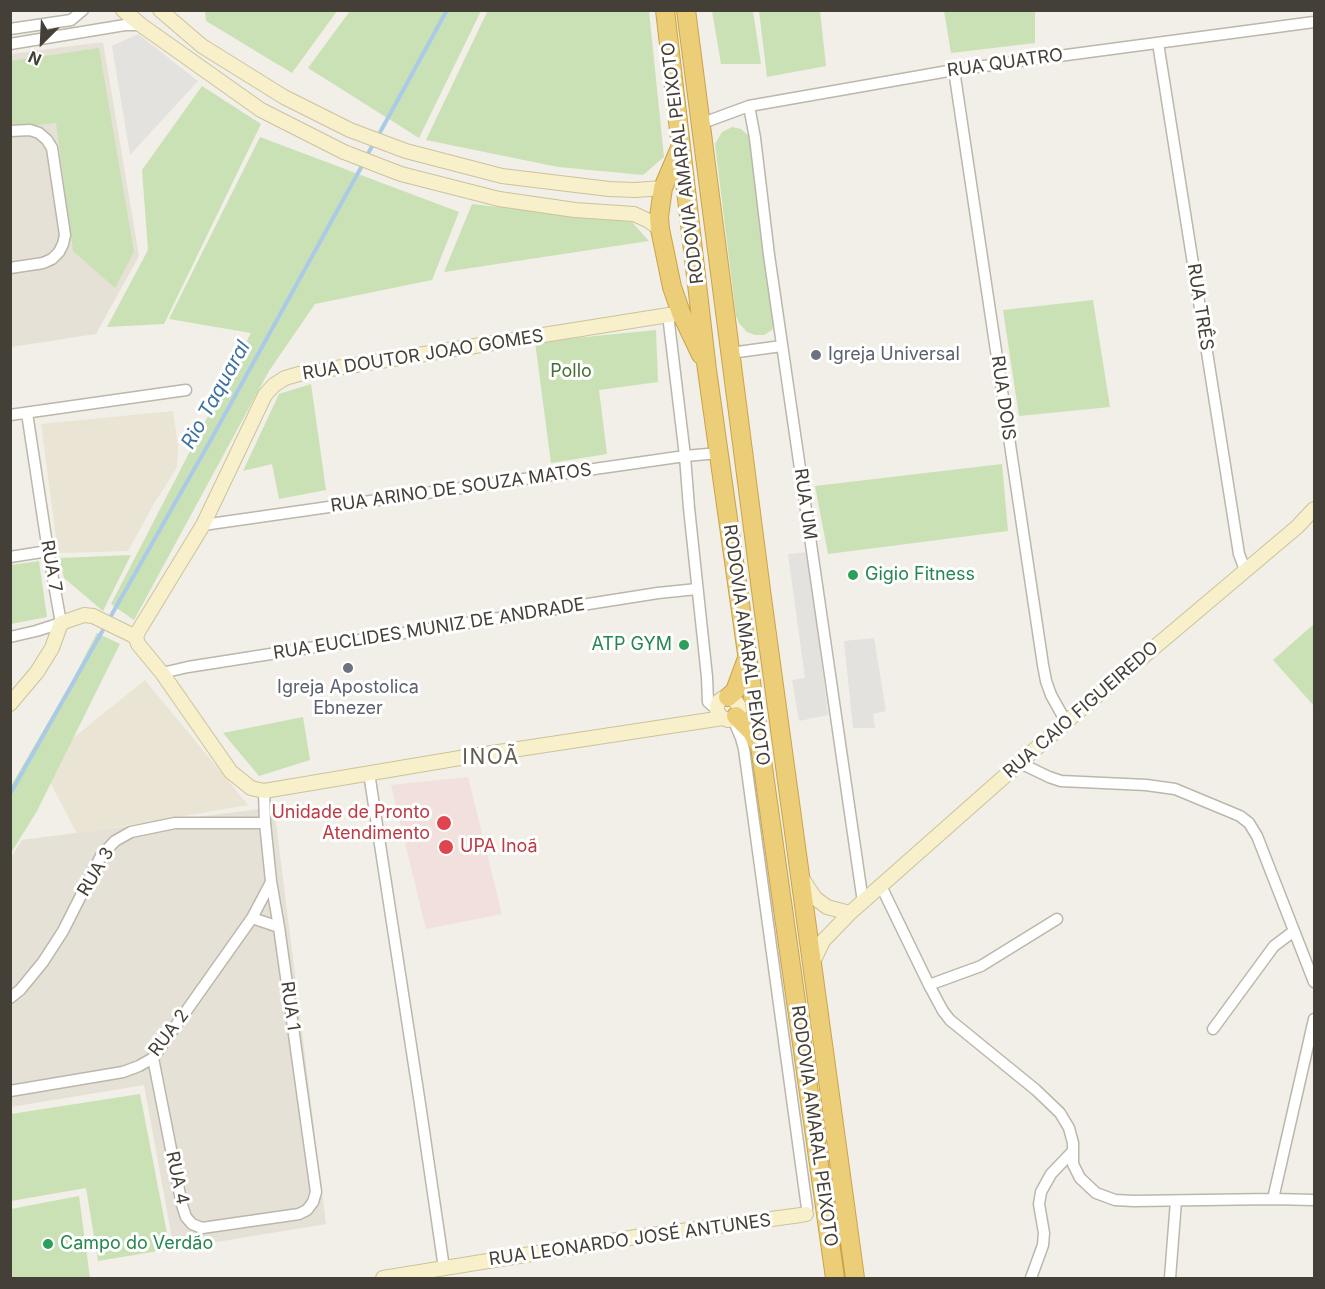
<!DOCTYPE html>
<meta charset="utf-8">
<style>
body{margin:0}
#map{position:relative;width:1325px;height:1289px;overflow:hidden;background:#f1efe7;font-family:Inter,sans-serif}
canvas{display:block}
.frame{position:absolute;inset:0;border:12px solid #443f37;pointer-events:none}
.north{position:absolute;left:12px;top:12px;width:60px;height:60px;-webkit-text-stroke:4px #fff;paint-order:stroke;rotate:204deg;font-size:16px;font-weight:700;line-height:24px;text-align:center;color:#443f37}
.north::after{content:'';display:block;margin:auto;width:21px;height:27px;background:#443f37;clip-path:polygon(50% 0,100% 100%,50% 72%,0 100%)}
</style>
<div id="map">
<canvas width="1325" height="1289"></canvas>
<div class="frame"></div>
<div class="north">N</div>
</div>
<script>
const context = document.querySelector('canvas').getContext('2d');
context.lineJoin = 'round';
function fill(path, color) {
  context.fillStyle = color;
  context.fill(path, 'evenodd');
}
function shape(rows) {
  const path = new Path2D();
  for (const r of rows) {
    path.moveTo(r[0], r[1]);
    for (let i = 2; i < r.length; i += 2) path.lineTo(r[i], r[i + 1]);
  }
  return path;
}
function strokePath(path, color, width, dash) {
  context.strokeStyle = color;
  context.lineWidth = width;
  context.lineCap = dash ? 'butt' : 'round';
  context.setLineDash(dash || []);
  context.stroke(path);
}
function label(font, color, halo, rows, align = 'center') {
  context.font = font + ' Inter,sans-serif';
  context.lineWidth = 6;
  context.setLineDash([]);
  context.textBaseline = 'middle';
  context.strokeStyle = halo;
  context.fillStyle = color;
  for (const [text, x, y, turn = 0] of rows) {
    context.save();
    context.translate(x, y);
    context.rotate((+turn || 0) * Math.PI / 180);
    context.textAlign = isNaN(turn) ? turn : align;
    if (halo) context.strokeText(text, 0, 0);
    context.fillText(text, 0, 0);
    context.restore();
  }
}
const residential = shape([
 [103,42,139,256,96,334,11,347,11,54],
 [274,807,326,1224,174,1249,144,1085,11,1107,10,859,22,840]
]);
const education = shape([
 [173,411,178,446,177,468,155,502,128,551,58,553,41,424],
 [145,680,248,805,77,834,41,764]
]);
const medical = shape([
 [468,777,502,914,426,929,391,785]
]);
const green = shape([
 [488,10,649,11,664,157,643,175,558,167,426,140],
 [205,11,205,10,337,11,292,73,206,21],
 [350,11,481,11,419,138,308,68],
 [712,11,753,11,761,64,721,64],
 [759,11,820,11,826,66,767,77],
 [944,11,1035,11,1035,43,951,53],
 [99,48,134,252,115,288,73,251,56,123,11,128,11,61],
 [202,86,261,124,164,324,107,327,148,250,142,170],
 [732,127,741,129,752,139,778,319,772,330,764,335,755,335,747,332,739,323,736,316,715,144,722,132],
 [260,137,459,212,432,280,315,304,269,371,134,620,111,604,251,333,169,319],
 [472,204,632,222,649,241,444,272],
 [1093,300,1110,407,1019,416,1003,310],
 [656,330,658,382,599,390,607,454,551,463,535,342],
 [311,384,326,490,279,499,272,464,243,471,279,394],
 [1002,464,1008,531,828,554,815,486],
 [131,555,103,611,64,578,59,558],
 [39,561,47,617,11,624,11,565],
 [1314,624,1314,706,1273,660],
 [97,633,120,644,37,811,11,853,11,786,72,681],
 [303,717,310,760,259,776,223,733],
 [140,1094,170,1249,98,1261,86,1188,11,1201,11,1114],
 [79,1196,90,1278,11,1278,11,1209]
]);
const parking = shape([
 [138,34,198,81,130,155,112,46],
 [808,552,828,715,799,721,792,680,805,678,788,554],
 [874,638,886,711,873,714,875,728,853,728,844,641]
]);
const stream = shape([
 [378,136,447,10],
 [366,157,374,143],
 [10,794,209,443,363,164]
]);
const street = shape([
 [10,29,71,20,83,10],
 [1158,43,1239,554,1245,570],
 [10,44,125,25,141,25],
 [954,70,1043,665,1046,681,1051,695,1066,722],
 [749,106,755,138,769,255,863,902],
 [700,124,749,106,954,70,1314,22],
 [10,131,30,130,39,133,47,140,52,148,65,235,63,244,59,252,52,259,43,263,10,268],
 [668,315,685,456,689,508,707,677,708,702,717,710],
 [730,353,782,346],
 [10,415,186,390],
 [203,525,685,456,719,453],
 [10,557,48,551],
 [10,637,36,631,61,623,48,551,27,413],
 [162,673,188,667,658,593,697,589],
 [733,719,741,738,744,749,807,1208,806,1214],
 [1020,763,1049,777,1061,781,1146,785,1175,789,1240,816,1249,823,1257,836,1314,982],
 [369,773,420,1104,444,1268],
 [881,886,929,985,943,1011,950,1020,1036,1090,1060,1113,1069,1128,1073,1143,1073,1164,1080,1178,1096,1193,1115,1200,1134,1201,1273,1199,1314,1200],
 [252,918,279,927],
 [929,985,981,966,1057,919],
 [10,998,20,990,43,962,63,931,101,856,115,841,131,832,175,823,265,823],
 [1213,1029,1274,946,1294,931],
 [153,1058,182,1205,186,1217,192,1224,202,1228,299,1214,307,1210,313,1202,316,1192,279,927,271,881,265,823,264,791],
 [10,1091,123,1072,139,1066,153,1058,252,918,271,882],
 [1273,1199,1314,1019],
 [1031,1278,1043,1245,1044,1233,1039,1204,1041,1192,1051,1174,1073,1151],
 [1170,1278,1176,1201]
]);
const secondary = shape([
 [123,10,141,25,261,110,344,152,401,174,499,199,575,210,634,214,649,221,660,229],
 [160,10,202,46,284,97,350,130,406,151,502,176,609,189,635,190,663,188],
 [136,637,138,644,162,673,231,772,251,788,264,791,466,757,723,718,728,720,733,719,739,711,739,706,733,698,728,697,723,698,719,701,717,706,717,710,719,715,723,718],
 [136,637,139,630,203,525,265,395,274,385,285,378,299,374,681,313],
 [10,704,37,672,52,648,61,623,84,615,93,616,136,637],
 [801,877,815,898,827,907,850,913],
 [813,962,823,941,850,913,1066,722,1297,527,1314,509],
 [383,1278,636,1237,801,1215,806,1214]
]);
const highway = shape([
 [665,10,707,370,835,1278],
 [686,10,762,598,855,1278],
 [680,148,663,188,659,217,660,229,672,287,681,313,701,355],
 [728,697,735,691,746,661],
 [736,716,752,732,757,742]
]);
const markers = [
 [816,355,6,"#6b7280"],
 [853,575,6,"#2e9e5b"],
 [684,645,6,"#2e9e5b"],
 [348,668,6,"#6b7280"],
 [444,823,8,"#e0444e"],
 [446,847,8,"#e0444e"],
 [48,1244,6,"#2e9e5b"]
];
const streetNames = [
 ["RUA QUATRO",1005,63,-8],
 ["RODOVIA AMARAL PEIXOTO",683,163,-97],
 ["RUA TRÊS",1200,307,81],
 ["RUA DOUTOR JOAO GOMES",423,355,-9],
 ["RUA DOIS",1003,398,82],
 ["RUA ARINO DE SOUZA MATOS",461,488,-8],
 ["RUA UM",805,504,82],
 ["RUA 7",51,566,80],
 ["RUA EUCLIDES MUNIZ DE ANDRADE",429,629,-9],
 ["RODOVIA AMARAL PEIXOTO",746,645,82],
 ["RUA CAIO FIGUEIREDO",1081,710,-41],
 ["RUA 3",96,872,-59],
 ["RUA 1",290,1006,82],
 ["RUA 2",169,1033,-53],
 ["RODOVIA AMARAL PEIXOTO",814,1126,82],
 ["RUA 4",177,1178,78],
 ["RUA LEONARDO JOSÉ ANTUNES",630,1240,-8]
];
const worshipNames = [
 ["Igreja Universal",828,355],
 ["Igreja Apostolica",348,688,"center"],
 ["Ebnezer",348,709,"center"]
];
const parkNames = [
 ["Pollo",571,372]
];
const leisureNames = [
 ["Gigio Fitness",865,575],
 ["ATP GYM",672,645,"right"],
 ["Campo do Verdão",60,1244]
];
const healthNames = [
 ["Unidade de Pronto",430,813],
 ["Atendimento",430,834],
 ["UPA Inoã",460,847,"left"]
];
const waterNames = [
 ["Rio Taquaral",216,395,-61]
];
const quarterNames = [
 ["INOÃ",491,758]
];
fill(residential, '#e5e1d6');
fill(education, '#e9e4d3');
fill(medical, '#f1e0dc');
fill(green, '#cae1b5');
fill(parking, '#e3e2df');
strokePath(stream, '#abcae7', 4);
strokePath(street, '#bcb7ab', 13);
strokePath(secondary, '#ccc39c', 16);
strokePath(highway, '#caa349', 20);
strokePath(street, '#fff', 10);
strokePath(secondary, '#f8f0cb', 14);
strokePath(highway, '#eccd78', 18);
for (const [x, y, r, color] of markers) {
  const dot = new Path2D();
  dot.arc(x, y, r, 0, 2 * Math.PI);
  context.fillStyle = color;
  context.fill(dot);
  strokePath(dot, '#fff', 2);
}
label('18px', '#443f37', '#fff', streetNames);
label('18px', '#5b616d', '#fff', worshipNames, 'left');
label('18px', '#456e32', '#fff', parkNames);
label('18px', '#27864d', '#fff', leisureNames, 'left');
label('18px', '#be3a42', '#fff', healthNames, 'right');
label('italic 20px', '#3d71a2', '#fff', waterNames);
context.letterSpacing = '1.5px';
label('21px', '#655e50', '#fff', quarterNames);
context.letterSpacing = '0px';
</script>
